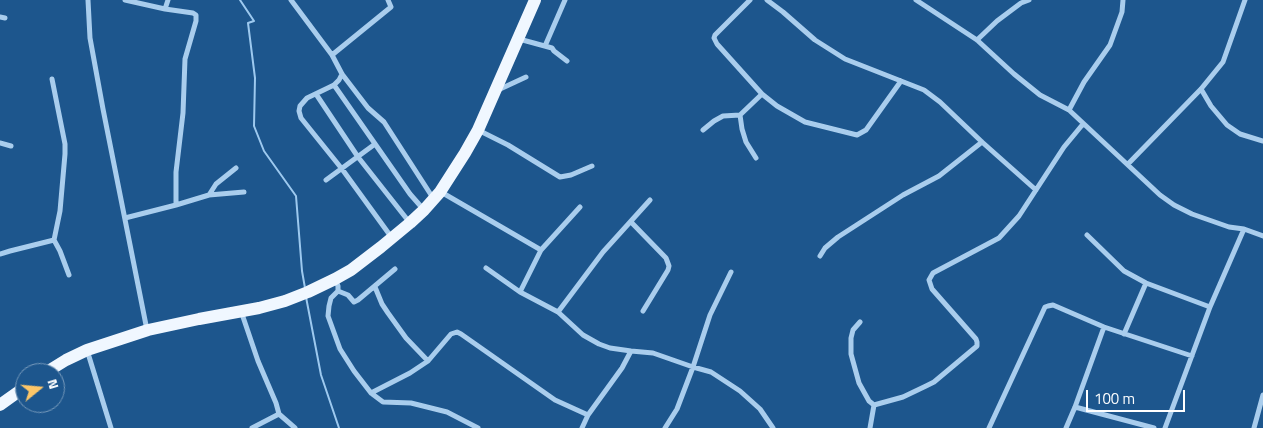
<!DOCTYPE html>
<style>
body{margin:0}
#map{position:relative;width:1263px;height:428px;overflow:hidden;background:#1d568d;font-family:"Titillium Web",sans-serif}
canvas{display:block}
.north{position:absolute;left:15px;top:363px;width:50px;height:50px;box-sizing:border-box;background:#1d568d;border:1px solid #779abb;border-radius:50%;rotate:73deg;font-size:14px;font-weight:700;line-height:20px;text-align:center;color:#fff}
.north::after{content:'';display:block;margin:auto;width:18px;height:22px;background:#fdc668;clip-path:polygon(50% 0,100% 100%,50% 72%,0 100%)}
.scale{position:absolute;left:1086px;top:390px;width:99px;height:22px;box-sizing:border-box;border:2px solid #fff;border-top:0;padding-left:6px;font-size:15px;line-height:18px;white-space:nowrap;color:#fff;-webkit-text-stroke:4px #1d568d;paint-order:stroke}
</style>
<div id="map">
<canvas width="1263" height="428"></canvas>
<div class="north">N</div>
<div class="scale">100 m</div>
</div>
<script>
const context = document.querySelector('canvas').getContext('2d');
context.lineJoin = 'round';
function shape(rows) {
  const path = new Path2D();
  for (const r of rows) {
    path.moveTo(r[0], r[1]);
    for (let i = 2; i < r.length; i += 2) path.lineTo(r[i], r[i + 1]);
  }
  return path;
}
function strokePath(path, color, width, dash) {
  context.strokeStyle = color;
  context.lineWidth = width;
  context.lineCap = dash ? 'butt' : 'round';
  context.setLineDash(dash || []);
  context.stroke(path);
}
const stream = shape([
 [240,0,254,21,248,23,255,78,254,126,264,151,296,196,302,271,305,288],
 [306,297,321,375,339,428]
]);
const minor = shape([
 [88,0,90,38,103,109,147,330],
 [125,0,165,9,193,13,196,15,196,21,185,59,183,113,176,172,176,205],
 [291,0,332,55,342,74,368,108,384,122,433,198],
 [750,0,715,35,714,38,717,44,762,94,777,106,805,122,857,135,866,130,901,81],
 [767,0,783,12,815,40,845,59,924,90,940,102,982,142,1036,190],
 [916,0,977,40,1014,74,1040,95,1069,110,1160,195,1174,205,1192,214,1229,227,1244,229,1263,236],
 [165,9,168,0],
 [0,17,5,18],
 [519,39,552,48,554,51,567,61],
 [977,40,997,21,1021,3,1029,0],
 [545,46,565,0],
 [332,55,391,7,388,0],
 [342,74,339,80,334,85,307,98,300,106,299,111,301,118,342,169,392,238],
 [52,79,65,144,65,154,60,211,54,240,60,251,69,275],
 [334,85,410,194,424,210],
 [1201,89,1211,106,1227,125,1240,134,1263,141],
 [498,90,526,77],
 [316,94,358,157,410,223],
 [1069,110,1084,82,1110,45,1122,12,1123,0],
 [740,115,742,129,746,142,756,158],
 [478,130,508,145,560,177,571,175,592,166],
 [703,130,714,121,723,116,740,115,762,94],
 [0,143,11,146],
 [1128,164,1201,89,1223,62,1245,0],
 [326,180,375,144],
 [441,192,541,250,580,207],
 [209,195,216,184,236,168],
 [125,218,176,205,209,195,244,192],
 [631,222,666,258,669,266,668,270,643,311],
 [1087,235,1124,271,1146,283,1210,307],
 [0,254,10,251,54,240],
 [820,256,825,248,838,237,903,195,939,176,982,142],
 [486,268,520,292,558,312,583,335,599,344,610,348,631,351,653,353,693,367,711,372,740,391,760,409,773,428],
 [335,279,338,286,338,291,331,298,329,306,328,316,340,349,354,371,371,393,383,402,411,403,447,412,478,428],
 [375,287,382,304,388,313,406,338,428,361],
 [338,291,348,295,354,302,358,300,395,269],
 [520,292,541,250],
 [241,311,258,361,276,403,279,414,295,428],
 [558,312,603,252,650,200],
 [860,322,853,330,851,338,851,354,859,383,869,401,874,405],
 [1124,334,1146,283],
 [87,350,111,428],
 [371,393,410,373,428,361,451,334,457,332,461,334,555,400,588,415],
 [874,405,903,397,926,386,934,382,977,346,977,342,976,339,932,289,929,280,933,273,999,238,1019,216,1064,147,1083,124],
 [1075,407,1154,428],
 [252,428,279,414],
 [582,428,588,415,622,368,631,351],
 [665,428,677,409,693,367,710,315,731,272],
 [870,428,874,405],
 [989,428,1045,307,1048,306,1053,305,1104,327,1192,356],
 [1066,428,1075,407,1104,327],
 [1165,428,1210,307,1244,229],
 [1254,428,1263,395]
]);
const primary = shape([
 [45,373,66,360,87,350,148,330,199,319,259,308,285,301,308,292,335,279,351,270,381,247,410,223,424,210,440,192,465,153,478,130,535,0],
 [0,405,25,387]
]);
strokePath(stream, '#9dc9ef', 2);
strokePath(minor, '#a9cded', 5);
strokePath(primary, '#f0f7ff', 12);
</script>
